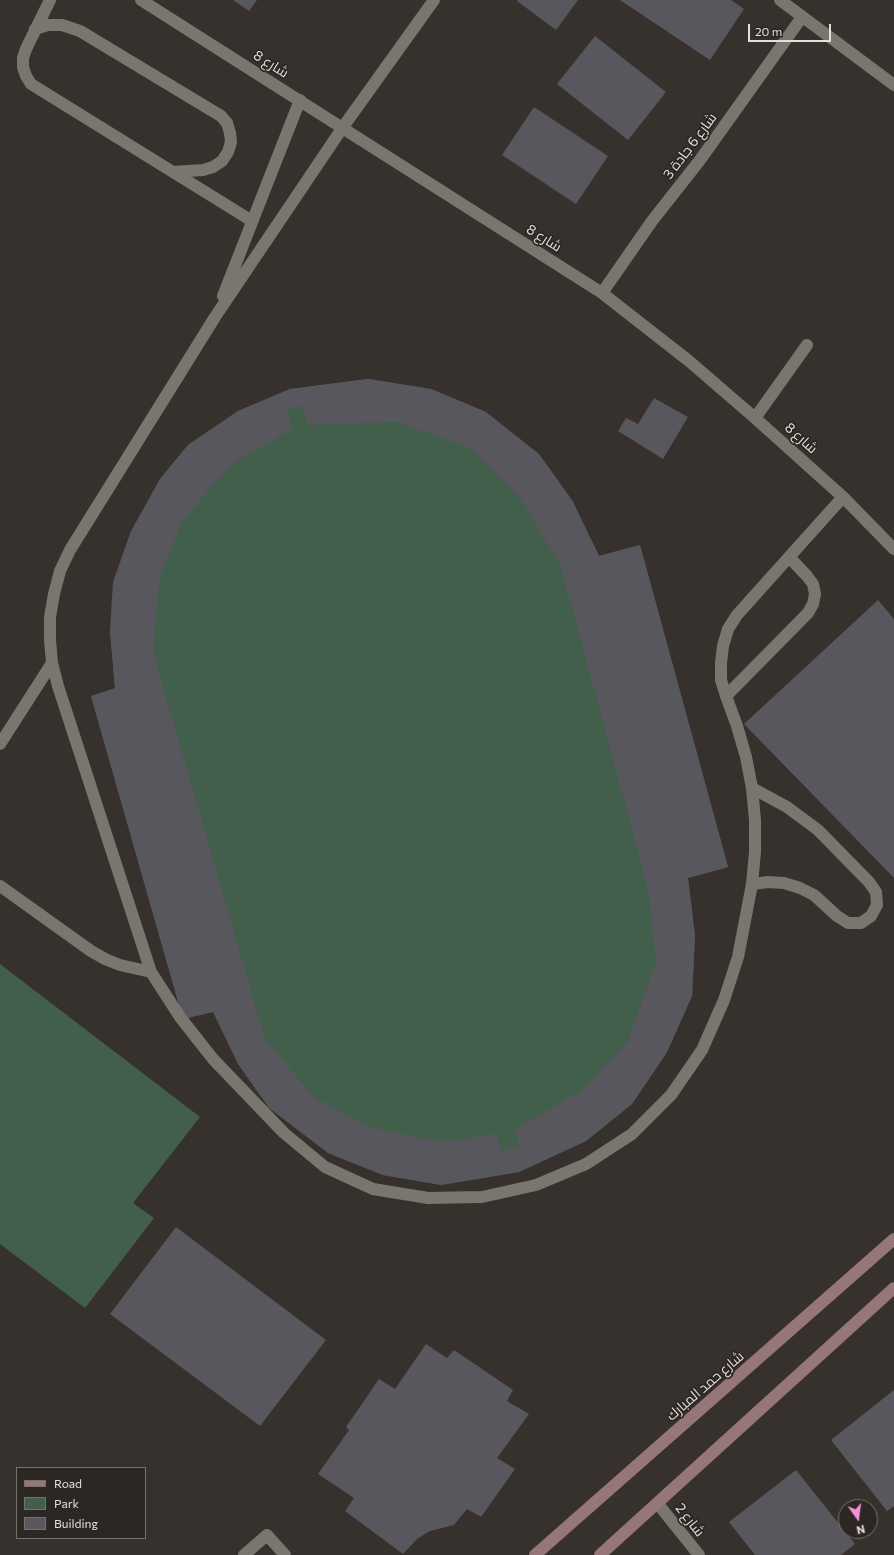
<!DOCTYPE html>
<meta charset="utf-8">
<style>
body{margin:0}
#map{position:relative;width:894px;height:1555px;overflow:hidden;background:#37312d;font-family:Commissioner,sans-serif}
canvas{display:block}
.legend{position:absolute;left:16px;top:1467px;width:130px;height:72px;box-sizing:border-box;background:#2d2723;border:1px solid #76716d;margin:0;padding:5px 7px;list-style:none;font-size:12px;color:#e3dfdd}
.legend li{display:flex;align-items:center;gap:8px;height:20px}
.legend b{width:20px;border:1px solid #76716d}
.north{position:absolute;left:838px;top:1499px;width:40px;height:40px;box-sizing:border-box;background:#2d2723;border:1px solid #76716d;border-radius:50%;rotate:166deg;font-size:11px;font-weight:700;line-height:16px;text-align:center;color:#e3dfdd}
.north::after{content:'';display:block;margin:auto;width:14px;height:18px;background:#f391d6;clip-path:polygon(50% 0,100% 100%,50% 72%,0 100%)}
.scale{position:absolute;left:748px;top:24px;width:83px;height:18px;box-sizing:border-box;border:2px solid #e3dfdd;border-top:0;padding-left:5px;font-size:12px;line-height:14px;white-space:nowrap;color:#e3dfdd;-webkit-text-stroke:3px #2d2723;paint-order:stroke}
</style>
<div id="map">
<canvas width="894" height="1555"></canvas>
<ul class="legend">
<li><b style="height:5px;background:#967677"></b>Road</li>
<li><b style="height:11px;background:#415f4b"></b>Park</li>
<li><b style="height:11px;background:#58575d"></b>Building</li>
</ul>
<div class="north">N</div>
<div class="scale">20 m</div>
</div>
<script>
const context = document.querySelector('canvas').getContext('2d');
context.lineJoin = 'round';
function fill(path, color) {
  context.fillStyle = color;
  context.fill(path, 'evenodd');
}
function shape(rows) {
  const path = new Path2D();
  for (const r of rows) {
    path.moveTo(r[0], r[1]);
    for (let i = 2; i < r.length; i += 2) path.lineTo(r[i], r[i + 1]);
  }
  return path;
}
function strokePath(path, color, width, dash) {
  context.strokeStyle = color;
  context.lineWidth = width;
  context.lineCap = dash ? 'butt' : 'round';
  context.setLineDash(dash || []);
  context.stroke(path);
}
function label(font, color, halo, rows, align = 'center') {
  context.font = font + ' Commissioner,Cairo,sans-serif';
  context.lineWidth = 3.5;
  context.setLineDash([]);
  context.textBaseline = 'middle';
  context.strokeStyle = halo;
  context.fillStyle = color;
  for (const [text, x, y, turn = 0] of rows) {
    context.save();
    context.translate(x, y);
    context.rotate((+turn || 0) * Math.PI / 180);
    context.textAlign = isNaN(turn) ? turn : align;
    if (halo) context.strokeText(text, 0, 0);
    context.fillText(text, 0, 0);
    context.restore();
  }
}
const green = shape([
 [368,379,431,389,486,412,572,500,599,556,640,545,728,867,688,878,695,936,692,996,667,1052,632,1104,586,1141,519,1172,441,1185,383,1175,328,1153,213,1012,183,1019,91,696,115,688,110,631,160,479,188,445,238,411,290,389],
 [0,964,200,1117,133,1203,154,1218,85,1308,0,1244]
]);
const building = shape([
 [233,0,257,0,249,11],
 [518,0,578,0,556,30,517,1],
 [620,0,731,0,744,9,710,60],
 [595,36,666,92,628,140,557,84],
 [534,107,608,156,576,204,502,155],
 [368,379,431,389,486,412,539,454,572,500,599,556,640,545,728,867,688,878,695,936,692,996,667,1052,632,1104,586,1141,519,1172,441,1185,383,1175,328,1153,269,1108,238,1064,213,1012,183,1019,91,696,115,689,110,631,113,582,131,531,160,479,188,445,238,411,290,389],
 [303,406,308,425,396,422,470,448,521,499,561,567,648,889,656,962,628,1041,580,1092,515,1129,519,1146,501,1151,496,1134,440,1142,372,1128,314,1097,265,1039,153,652,160,576,183,520,231,465,292,429,287,410],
 [654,398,688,417,663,459,618,431,626,418,638,424],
 [878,600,894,619,894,878,744,724],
 [176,1227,326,1340,260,1426,110,1314],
 [426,1344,447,1358,454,1350,513,1390,507,1401,529,1414,497,1458,515,1469,481,1517,467,1509,454,1525,430,1531,417,1539,403,1554,345,1511,354,1498,318,1474,349,1430,346,1427,379,1379,395,1389],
 [894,1390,894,1506,887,1511,831,1440],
 [796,1470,855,1544,841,1555,755,1555,729,1522]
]);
const service = shape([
 [50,0,26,49,23,58,23,67,26,76,31,84,252,221],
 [434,0,343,127,215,317,70,550,60,571,54,594,50,617,50,640,52,663,58,686,151,972,180,1017,213,1059,284,1133,325,1167,373,1189,428,1198,482,1197,536,1185,586,1164,632,1134,671,1095,702,1050,724,1000,738,957,752,884,755,852,755,820,752,788,746,757,737,726,726,696,721,680,721,663,723,646,728,629,737,615,843,497],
 [35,29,48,25,62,25,80,31,221,116,227,123,230,133,231,142,228,152,222,161,213,167,203,170,173,172],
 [223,296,300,100],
 [755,418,807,345],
 [726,696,808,613,813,604,815,594,813,584,807,576,789,557],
 [0,744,52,663],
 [752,788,787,807,818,830,869,882,876,892,877,905,871,916,861,923,848,923,837,916,814,895,800,888,784,883,768,882,752,884],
 [0,886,91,951,105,959,120,965,151,972],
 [244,1555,267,1535,285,1555]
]);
const minor = shape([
 [141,0,602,293,689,361,755,418,843,497,894,549],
 [780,0,894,85],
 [602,293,652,221,700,160,802,17],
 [658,1504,699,1555]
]);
const secondary = shape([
 [535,1555,894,1239],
 [600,1555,894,1288]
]);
const streetNames = [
 ["شارع 8",271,64,32],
 ["شارع 6 جادة 3",690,146,-53],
 ["شارع 8",544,238,32],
 ["شارع 8",801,438,42],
 ["شارع حمد المبارك",705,1386,-41],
 ["شارع 2",690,1520,52]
];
fill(green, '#415f4b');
fill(building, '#58575d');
strokePath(service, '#7b7570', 12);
strokePath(minor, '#7b7570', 12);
strokePath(secondary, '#967677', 12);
label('14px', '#e3dfdd', '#2d2723', streetNames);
</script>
